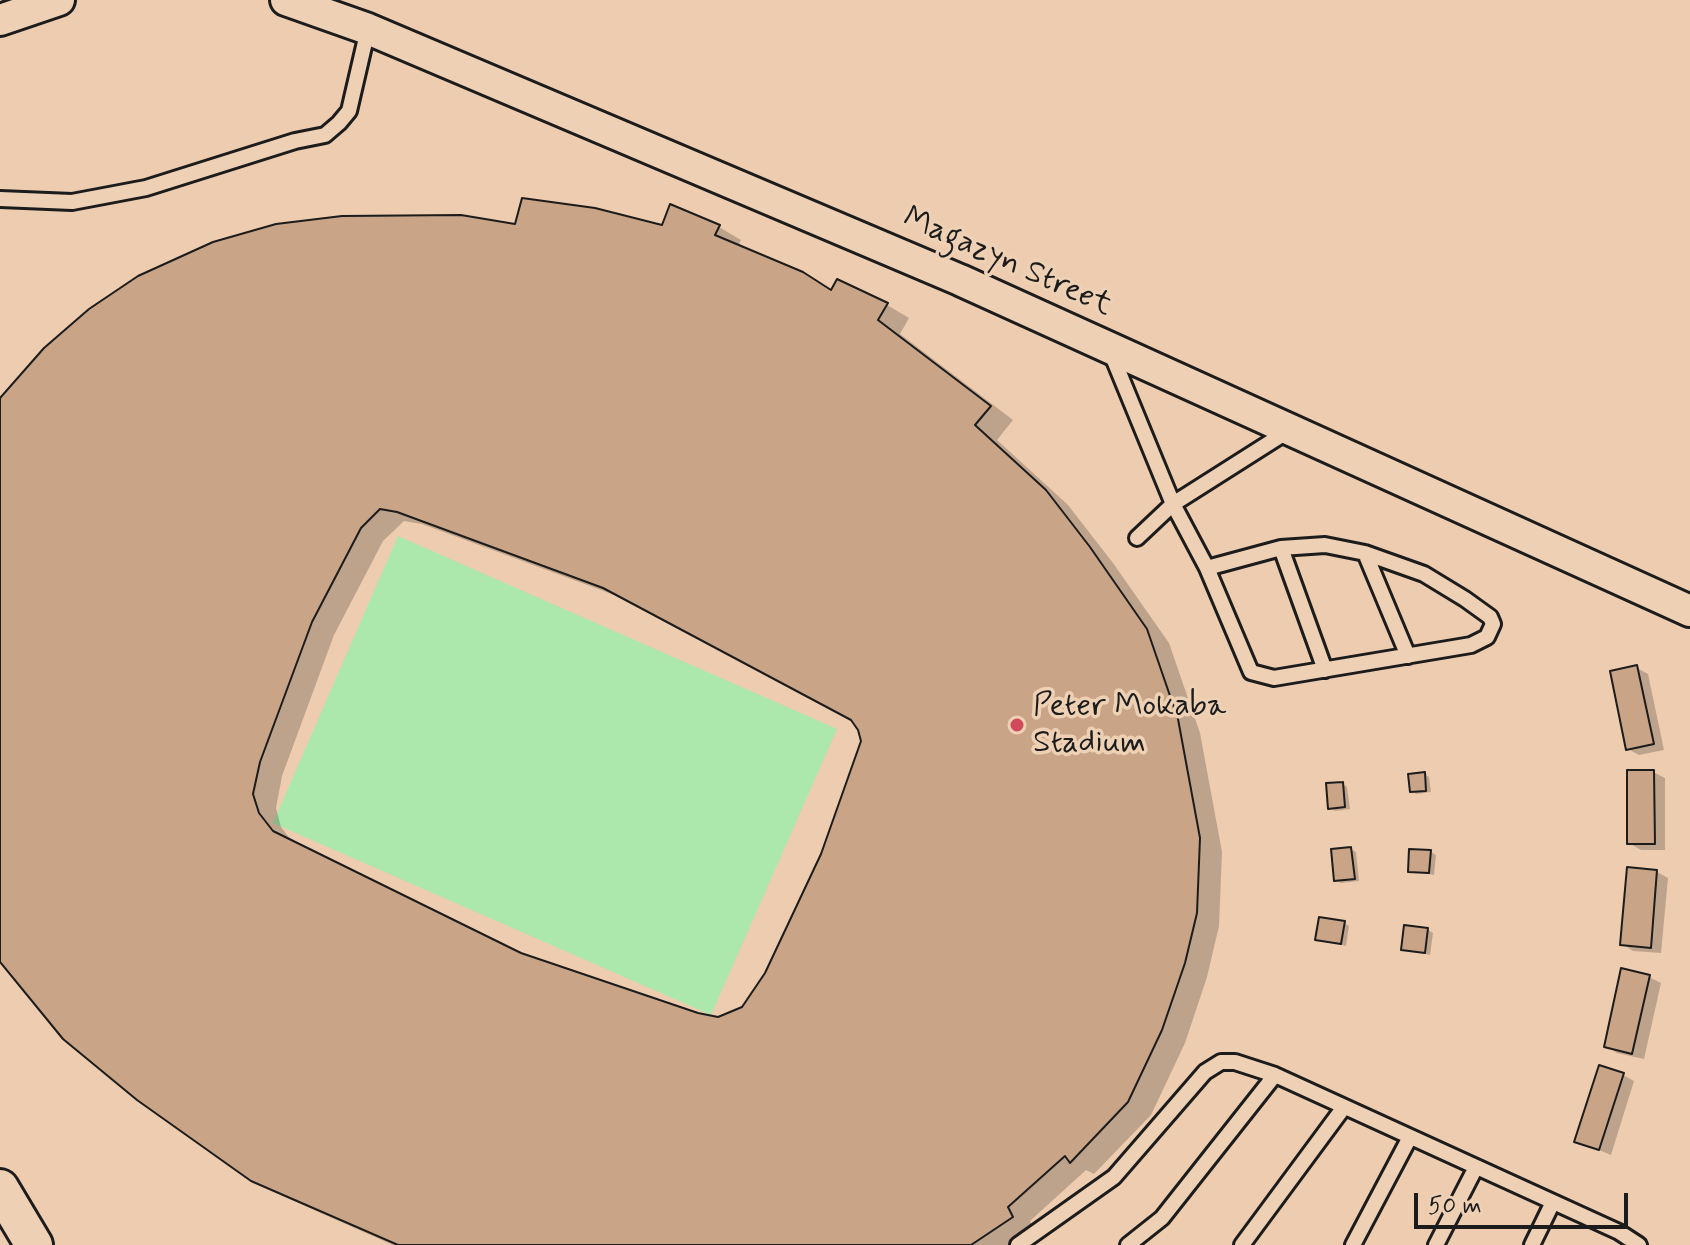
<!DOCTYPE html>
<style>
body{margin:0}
#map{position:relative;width:1690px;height:1245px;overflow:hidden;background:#edccaf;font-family:Mynerve,sans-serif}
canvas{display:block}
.scale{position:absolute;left:1414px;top:1193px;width:214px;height:36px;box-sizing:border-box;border:4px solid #1c1c1c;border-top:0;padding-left:10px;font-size:24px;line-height:28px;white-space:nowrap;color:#1c1c1c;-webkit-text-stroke:6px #eed0b4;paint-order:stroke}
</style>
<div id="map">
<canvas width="1690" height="1245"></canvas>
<div class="scale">50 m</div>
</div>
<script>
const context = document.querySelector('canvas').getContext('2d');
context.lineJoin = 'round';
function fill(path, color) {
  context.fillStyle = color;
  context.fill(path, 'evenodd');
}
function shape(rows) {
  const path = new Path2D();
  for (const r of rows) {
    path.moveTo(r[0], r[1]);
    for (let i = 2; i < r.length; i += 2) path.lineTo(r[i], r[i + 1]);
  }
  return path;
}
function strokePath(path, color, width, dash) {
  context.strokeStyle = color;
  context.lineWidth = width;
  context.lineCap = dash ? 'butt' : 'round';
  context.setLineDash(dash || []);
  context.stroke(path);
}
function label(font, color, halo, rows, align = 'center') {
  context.font = font + ' Mynerve,sans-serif';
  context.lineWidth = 7;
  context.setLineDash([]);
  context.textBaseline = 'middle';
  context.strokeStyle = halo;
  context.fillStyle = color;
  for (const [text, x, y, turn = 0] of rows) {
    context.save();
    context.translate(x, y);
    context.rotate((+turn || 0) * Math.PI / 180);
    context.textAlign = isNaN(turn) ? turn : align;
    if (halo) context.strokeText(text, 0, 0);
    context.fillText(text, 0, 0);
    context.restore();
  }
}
const green = shape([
 [398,536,837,729,711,1015,273,823]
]);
const shadow = shape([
 [517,226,719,227,741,240,738,246,833,291,887,305,909,318,900,334,1013,420,997,440,1068,505,1113,563,1169,643,1200,733,1222,852,1219,926,1207,977,1185,1043,1151,1115,1094,1174,1086,1170,1030,1221,1034,1230,1013,1245,393,1245,276,1193,252,1179,0,959,0,401],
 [404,521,422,524,628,600,852,718,860,730,863,741,823,854,767,974,743,1009,718,1019,698,1015,520,954,293,843,281,827,276,808,282,776,334,635,383,541],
 [1637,668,1648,674,1664,750,1639,755,1628,749],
 [1653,772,1665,778,1665,850,1641,850,1629,843],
 [1424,774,1429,777,1431,792,1416,794,1412,791],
 [1343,784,1347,787,1350,809,1335,811,1330,808],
 [1351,849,1356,852,1359,881,1341,883,1336,880],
 [1431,852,1436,855,1434,875,1410,871],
 [1657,872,1668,878,1661,953,1633,951,1622,944],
 [1344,923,1349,926,1346,946,1317,939],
 [1428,930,1433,933,1430,955,1403,949],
 [1649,977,1661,983,1644,1059,1617,1053,1606,1046],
 [1623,1075,1634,1081,1611,1155,1577,1141]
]);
const building = shape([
 [522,198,595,208,662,225,670,204,720,225,715,235,803,272,831,290,837,279,888,303,878,320,991,406,975,425,1046,490,1090,547,1147,629,1178,719,1200,838,1197,913,1185,963,1162,1030,1128,1102,1070,1163,1065,1156,1008,1207,1013,1217,971,1245,398,1245,251,1181,137,1100,63,1039,0,962,0,398,44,348,89,309,138,276,213,242,276,224,342,216,461,215,515,224,522,198],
 [380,509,397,512,603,588,851,720,858,730,861,741,821,854,765,973,742,1007,718,1017,698,1013,521,953,273,831,259,813,253,794,260,762,312,622,361,528,380,509],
 [1637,665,1654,744,1626,750,1610,671,1637,665],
 [1627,770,1654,770,1655,844,1627,844,1627,770],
 [1425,772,1426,791,1410,792,1408,774,1425,772],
 [1343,782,1345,807,1328,809,1326,783,1343,782],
 [1351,847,1355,879,1334,881,1331,849,1351,847],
 [1409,849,1431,850,1429,873,1408,872,1409,849],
 [1627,867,1657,870,1651,948,1620,945,1627,867],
 [1319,917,1345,921,1341,944,1315,940,1319,917],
 [1404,925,1428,928,1425,953,1401,950,1404,925],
 [1621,968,1650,975,1632,1054,1604,1047,1621,968],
 [1599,1065,1624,1073,1599,1150,1574,1142,1599,1065]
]);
const service = shape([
 [0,199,72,202,146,188,295,141,325,135,339,123,349,111,368,29],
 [1111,353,1173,504,1207,568,1251,672,1274,678,1471,645,1487,637,1493,624,1490,617,1465,599,1424,574,1365,553,1325,545,1281,548,1207,568],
 [1137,538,1173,504,1288,431],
 [1281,548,1325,670],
 [1365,553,1408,656],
 [1018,1245,1114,1177,1205,1072,1221,1062,1235,1062,1275,1075,1619,1232,1639,1245],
 [1128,1245,1162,1218,1275,1075],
 [1242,1245,1344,1107],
 [1353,1245,1410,1137],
 [1436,1245,1476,1167],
 [1532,1245,1553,1202]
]);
const minor = shape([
 [286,0,368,29,960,280,1690,611],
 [0,20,59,0]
]);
const tertiary = shape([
 [0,1188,34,1245]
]);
const markers = [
 [1017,725,8,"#d1495b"]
];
const streetNames = [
 ["Magazyn Street",1007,263,24]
];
const poiNames = [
 ["Peter Mokaba",1033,707],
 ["Stadium",1033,744]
];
fill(green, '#ace7ac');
fill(shadow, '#0003');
fill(building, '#c9a486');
strokePath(building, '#1c1c1c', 2);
strokePath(service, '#1c1c1c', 20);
strokePath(minor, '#1c1c1c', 36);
strokePath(tertiary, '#1c1c1c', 42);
strokePath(service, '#eed0b4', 14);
strokePath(minor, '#eed0b4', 30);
strokePath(tertiary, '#eed0b4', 36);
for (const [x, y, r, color] of markers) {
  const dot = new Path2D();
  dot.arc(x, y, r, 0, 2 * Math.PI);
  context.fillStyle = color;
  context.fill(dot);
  strokePath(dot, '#eed0b4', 3);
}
label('32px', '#1c1c1c', '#eed0b4', streetNames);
label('32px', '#1c1c1c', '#eed0b4', poiNames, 'left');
</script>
